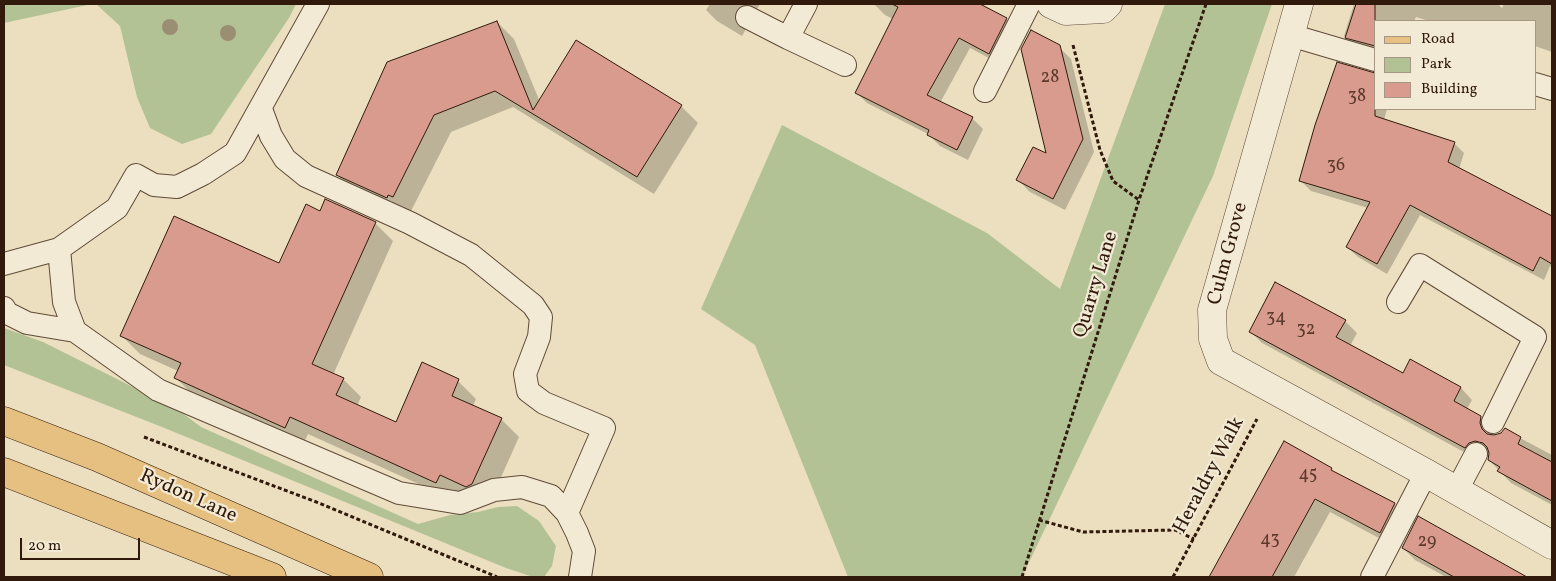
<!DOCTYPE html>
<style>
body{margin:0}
#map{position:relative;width:1556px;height:581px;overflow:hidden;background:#ebdfbf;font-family:Vollkorn,serif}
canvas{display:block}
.frame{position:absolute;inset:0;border:5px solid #311a0b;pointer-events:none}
.legend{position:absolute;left:1374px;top:20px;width:162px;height:90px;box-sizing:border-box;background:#f2ead5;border:1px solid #a59784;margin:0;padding:6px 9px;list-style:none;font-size:15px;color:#311a0b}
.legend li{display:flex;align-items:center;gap:10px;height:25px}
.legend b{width:25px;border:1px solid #a59784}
.scale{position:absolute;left:20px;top:538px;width:120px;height:22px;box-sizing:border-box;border:2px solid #311a0b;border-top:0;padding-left:6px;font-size:15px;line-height:18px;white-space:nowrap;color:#311a0b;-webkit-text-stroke:4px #f2ead5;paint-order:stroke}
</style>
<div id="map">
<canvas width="1556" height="581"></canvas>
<div class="frame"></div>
<ul class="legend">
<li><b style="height:6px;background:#e6c080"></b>Road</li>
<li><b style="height:14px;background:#b3c295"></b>Park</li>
<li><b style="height:14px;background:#d89b8e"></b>Building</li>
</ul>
<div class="scale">20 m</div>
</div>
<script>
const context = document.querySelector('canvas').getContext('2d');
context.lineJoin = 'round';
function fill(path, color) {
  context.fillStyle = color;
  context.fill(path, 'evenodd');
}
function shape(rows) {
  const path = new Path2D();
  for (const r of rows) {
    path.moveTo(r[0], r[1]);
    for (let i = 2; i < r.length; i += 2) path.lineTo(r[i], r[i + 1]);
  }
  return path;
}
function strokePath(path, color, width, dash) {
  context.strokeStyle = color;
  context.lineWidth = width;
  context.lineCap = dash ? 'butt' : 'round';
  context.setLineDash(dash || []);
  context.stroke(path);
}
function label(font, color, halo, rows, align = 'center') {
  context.font = font + ' Vollkorn,serif';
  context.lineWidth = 4.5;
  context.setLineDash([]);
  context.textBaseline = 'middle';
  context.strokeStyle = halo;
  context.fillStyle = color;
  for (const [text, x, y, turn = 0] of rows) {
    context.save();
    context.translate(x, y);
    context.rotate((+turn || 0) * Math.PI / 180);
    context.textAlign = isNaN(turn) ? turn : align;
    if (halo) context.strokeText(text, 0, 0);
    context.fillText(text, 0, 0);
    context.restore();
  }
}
const green = shape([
 [4,4,92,4,4,23],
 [96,4,296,4,289,18,211,134,182,144,150,128,137,97,120,26],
 [1165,4,1272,4,1213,176,1022,577,848,577,755,345,701,309,782,125,987,233,1060,289],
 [4,328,43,342,177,409,201,427,418,524,450,515,478,512,498,507,517,506,539,521,556,546,552,566,544,577,533,577,506,568,162,427,4,365]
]);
const shadow = shape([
 [710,4,760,4,753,16,746,22,745,31,742,36,717,21,706,10],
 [874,4,978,4,1006,19,1017,30,1000,64,970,48,940,103,972,118,983,129,968,160,940,146,928,134,867,103,856,92,893,19,885,15],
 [1354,4,1498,4,1502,8,1504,4,1552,4,1552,52,1535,46,1535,21,1429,21,1416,17,1414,21,1375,21,1375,53,1354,47,1344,36],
 [497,22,514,39,540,102,681,106,698,123,654,194,513,107,451,132,410,213,355,192,337,175],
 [1059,47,1071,59,1094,152,1065,210,1030,192,1018,180,1048,155],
 [1375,109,1387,109,1384,120,1454,143,1464,153,1459,169,1552,230,1552,267,1550,266,1544,280,1420,215,1387,274,1358,257,1347,247,1368,208,1311,191,1300,180],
 [320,213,375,223,393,241,333,375,343,379,361,397,357,406,396,423,458,381,476,399,473,406,501,419,519,437,490,502,454,500,308,434,303,445,193,395,175,377,178,371,140,354,122,336,280,264],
 [1345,321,1357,333,1350,346,1403,375,1410,361,1461,388,1472,400,1467,409,1481,417,1493,429,1491,436,1520,438,1552,455,1552,505,1511,483,1489,460,1490,453,1487,452,1480,455,1477,459,1262,343,1250,331],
 [1284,443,1331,469,1336,474,1395,504,1409,519,1394,546,1330,512,1294,577,1210,577],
 [1419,518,1525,577,1446,577,1415,560,1403,548]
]);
const building = shape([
 [892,4,980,4,1007,18,989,54,959,38,927,95,973,117,957,150,927,135,929,130,855,93,898,7,892,4],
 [1356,4,1375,4,1375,46,1345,38,1356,4],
 [497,21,533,110,576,40,682,105,637,177,495,91,434,115,393,197,388,195,387,198,336,175,387,62,497,21],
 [1031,30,1060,45,1083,139,1053,199,1016,180,1033,147,1046,153,1021,49,1031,30],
 [1337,62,1375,73,1375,116,1455,142,1448,162,1552,216,1552,264,1540,257,1533,271,1410,205,1377,264,1346,247,1370,202,1299,181,1315,125,1337,62],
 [325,199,376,222,312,364,344,378,336,395,396,422,422,362,459,379,452,396,502,418,472,484,466,487,440,475,436,483,290,417,285,428,174,378,181,363,120,336,174,216,279,263,306,204,320,211,325,199],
 [1275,282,1346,320,1336,337,1403,373,1410,359,1461,387,1454,401,1481,416,1480,423,1482,429,1487,434,1494,435,1501,433,1505,428,1521,437,1518,444,1552,462,1552,501,1497,471,1500,467,1488,460,1489,453,1487,447,1483,443,1475,441,1469,443,1465,448,1249,332,1275,282],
 [1284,441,1332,468,1331,470,1395,503,1380,533,1315,499,1272,577,1209,577,1284,441],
 [1418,516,1527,577,1454,577,1402,548,1418,516]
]);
const path = shape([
 [1073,45,1100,150,1113,181,1139,200],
 [144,437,319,503,497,577],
 [1039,520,1083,532,1175,530,1194,539],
 [1022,577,1139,200,1206,4],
 [1173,577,1257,419]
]);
const service = shape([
 [806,4,788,38,845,65],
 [747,17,788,38],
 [1290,35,1375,60],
 [1535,84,1552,89],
 [985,91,1029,4],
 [261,109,271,136,285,159,306,176,410,223,471,255,533,305,541,317,539,337,525,374,528,391,544,403,604,428,567,513],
 [4,264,59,249],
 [1398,302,1420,265,1535,337,1493,422],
 [4,308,7,313,27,323,75,331,158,390,399,493,460,503,494,490,522,487,551,496,567,513,577,533,584,551,580,577],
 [75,331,64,302,59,249,117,208,136,175,154,185,177,187,203,174,235,153,318,4],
 [1457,490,1476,454],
 [1372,577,1426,473]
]);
const minor = shape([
 [1051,4,1066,11,1103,9,1108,4],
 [1299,4,1212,310,1213,339,1221,361,1426,473,1552,545]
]);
const primary = shape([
 [4,421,97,457,369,577],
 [4,472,272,577]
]);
const trees = [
 [170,27],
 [228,33]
];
const numberNames = [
 ["28",1050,79],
 ["38",1357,98],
 ["36",1336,167],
 ["34",1276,319],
 ["32",1306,331],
 ["45",1308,476],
 ["43",1270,541],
 ["29",1427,543]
];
const streetNames = [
 ["Culm Grove",1229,254,-75],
 ["Quarry Lane",1097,285,-73],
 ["Heraldry Walk",1210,476,-62],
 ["Rydon Lane",188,497,24]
];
fill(green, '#b3c295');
fill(shadow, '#0003');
fill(building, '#d89b8e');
strokePath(building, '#311a0b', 1);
strokePath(service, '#604b38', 24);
strokePath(minor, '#604b38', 29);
strokePath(primary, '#311a0b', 29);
strokePath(path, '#311a0b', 3, [4, 2.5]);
strokePath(service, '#f2ead5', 22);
strokePath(minor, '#f2ead5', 28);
strokePath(primary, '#e6c080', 28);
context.fillStyle = '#9a8e73';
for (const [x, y] of trees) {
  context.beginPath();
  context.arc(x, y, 8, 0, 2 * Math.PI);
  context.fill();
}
label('18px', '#5b3a2c', null, numberNames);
label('20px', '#311a0b', '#f2ead5', streetNames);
</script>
